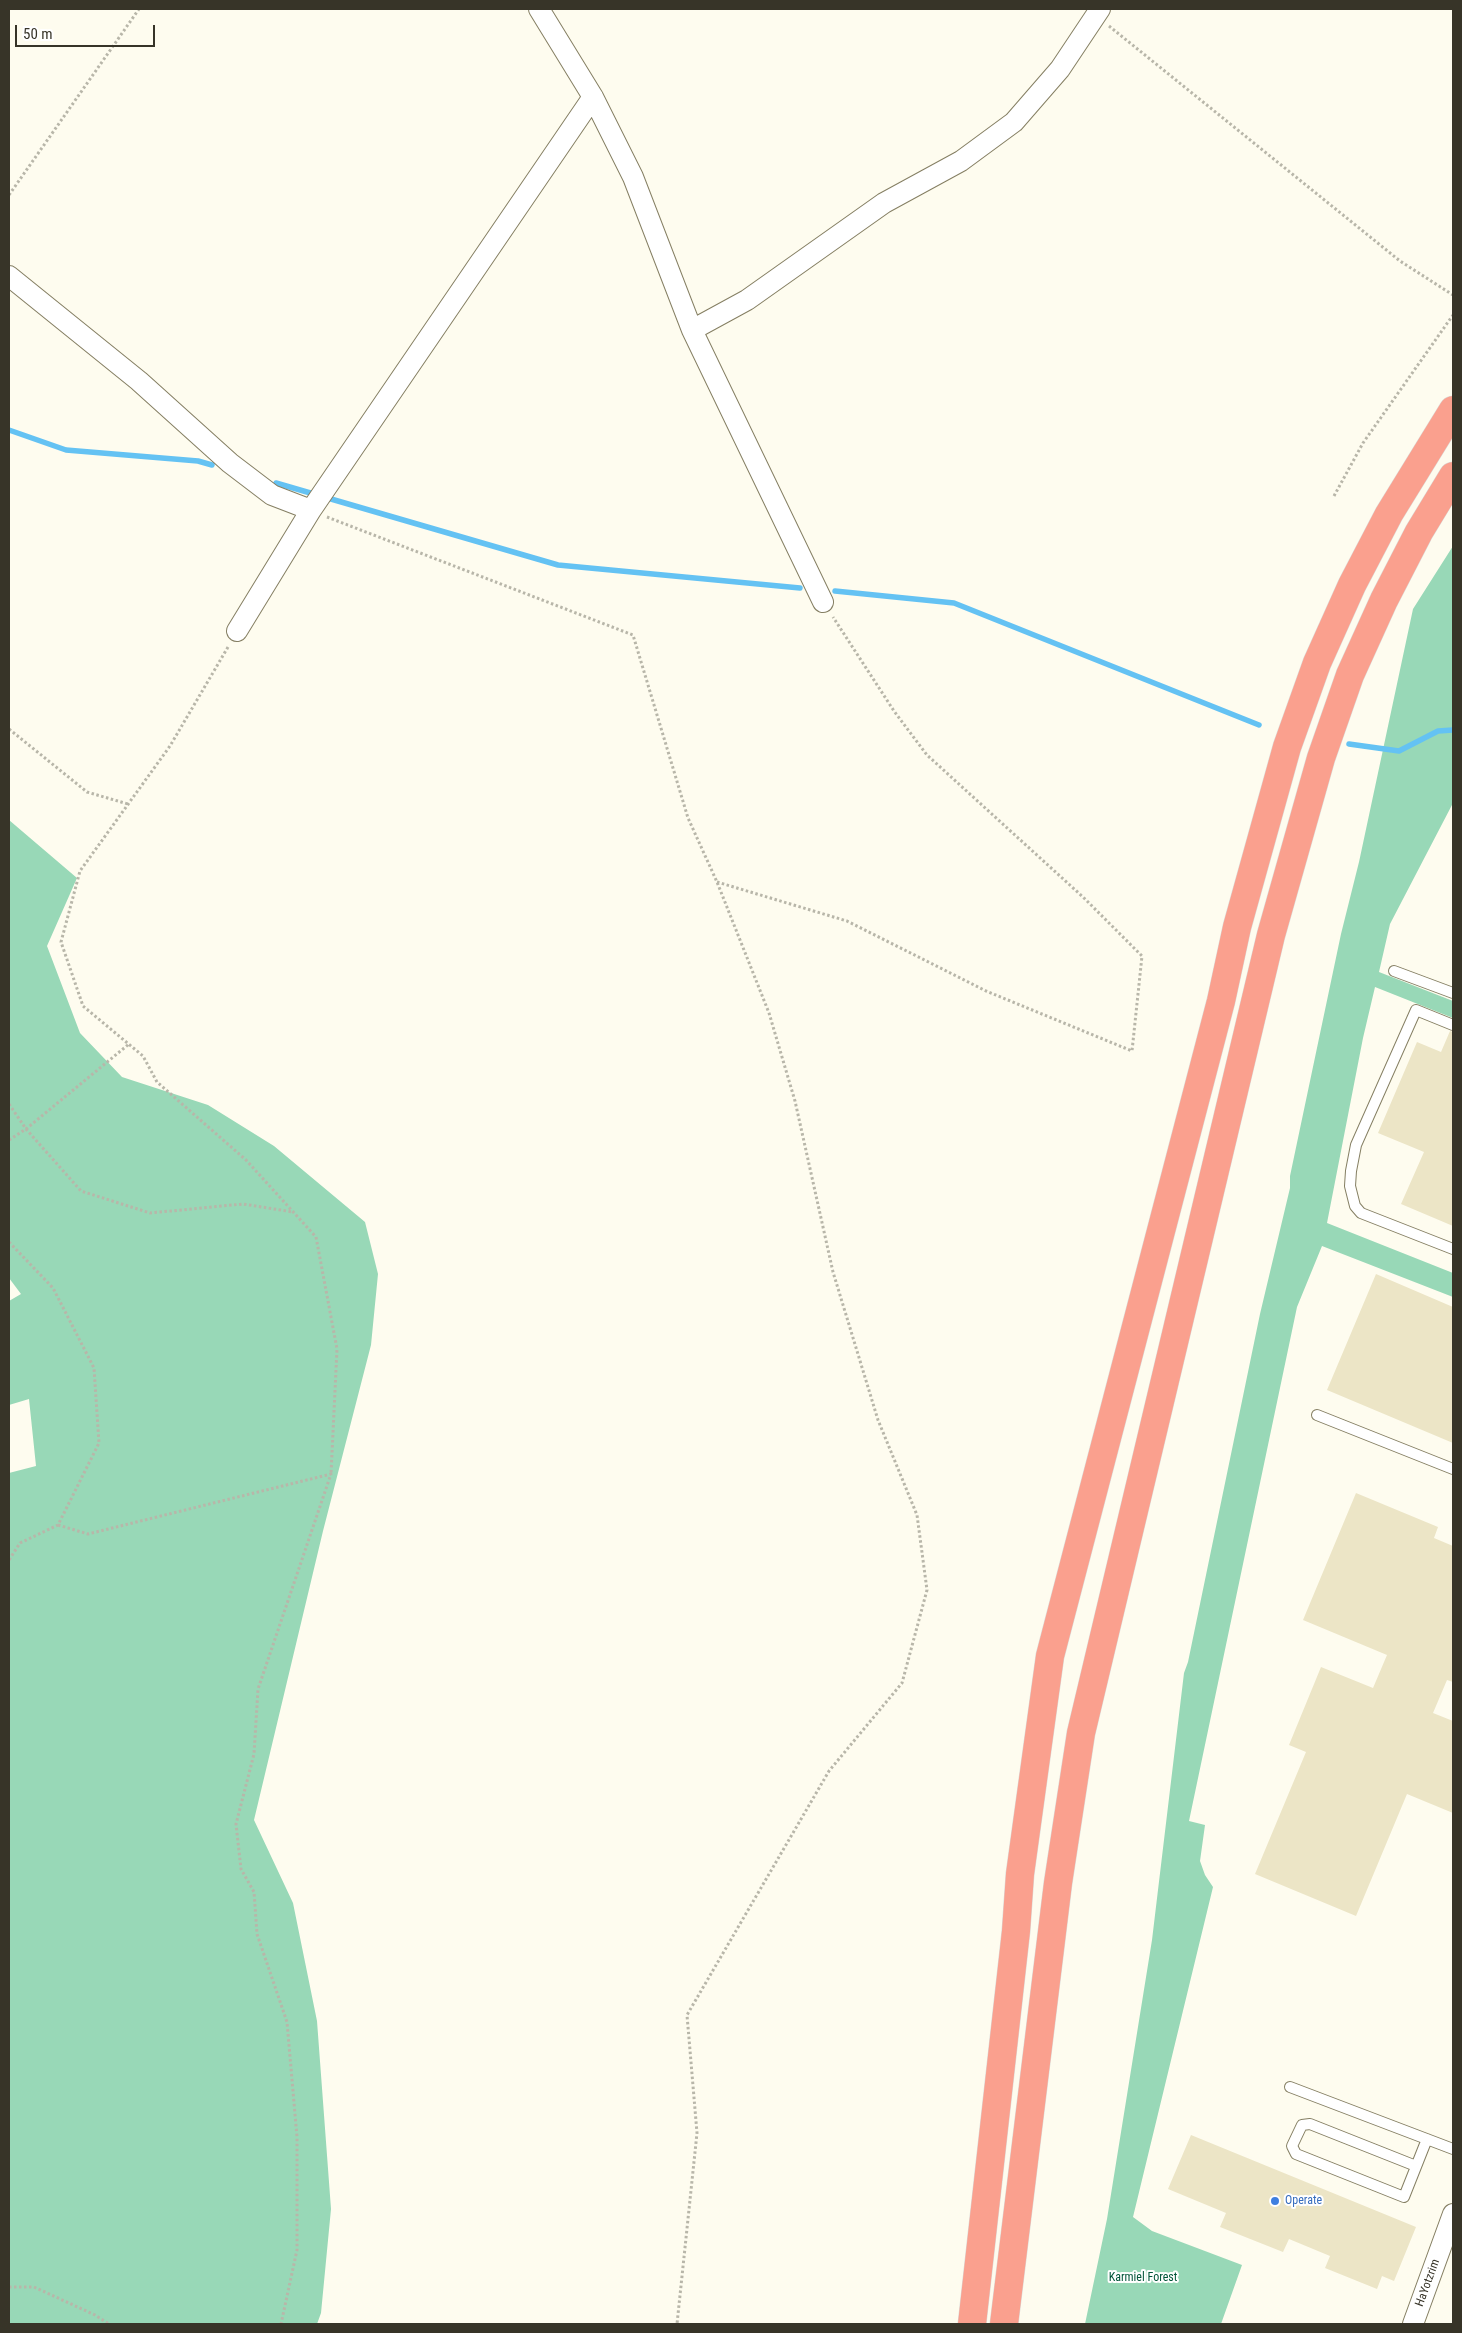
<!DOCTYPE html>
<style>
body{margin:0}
#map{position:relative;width:1462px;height:2333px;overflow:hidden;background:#fefcef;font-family:"Roboto Condensed",sans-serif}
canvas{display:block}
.frame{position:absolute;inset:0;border:10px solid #373428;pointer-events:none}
.scale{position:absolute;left:15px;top:25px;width:140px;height:22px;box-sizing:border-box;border:2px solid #373428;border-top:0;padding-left:6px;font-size:15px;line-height:18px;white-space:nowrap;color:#373428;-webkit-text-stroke:4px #fff;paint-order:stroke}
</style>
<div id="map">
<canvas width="1462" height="2333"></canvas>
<div class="frame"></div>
<div class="scale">50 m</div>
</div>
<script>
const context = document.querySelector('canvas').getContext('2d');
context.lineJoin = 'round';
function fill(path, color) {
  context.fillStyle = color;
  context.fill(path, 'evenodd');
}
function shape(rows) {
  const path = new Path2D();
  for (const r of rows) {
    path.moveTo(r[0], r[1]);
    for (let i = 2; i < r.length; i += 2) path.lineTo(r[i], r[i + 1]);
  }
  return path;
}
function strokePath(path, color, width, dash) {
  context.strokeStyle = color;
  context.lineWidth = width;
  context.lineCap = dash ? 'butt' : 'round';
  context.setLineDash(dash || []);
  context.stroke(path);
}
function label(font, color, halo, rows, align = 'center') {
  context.font = font + ' "Roboto Condensed",sans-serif';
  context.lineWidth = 4;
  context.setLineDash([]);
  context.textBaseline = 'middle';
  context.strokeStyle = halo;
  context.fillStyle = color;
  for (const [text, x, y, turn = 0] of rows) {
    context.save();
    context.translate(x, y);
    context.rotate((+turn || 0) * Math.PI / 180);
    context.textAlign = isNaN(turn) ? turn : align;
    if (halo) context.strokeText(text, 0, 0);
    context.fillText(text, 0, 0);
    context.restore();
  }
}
const green = shape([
 [1453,546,1453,803,1390,924,1379,972,1453,1001,1453,1018,1375,987,1363,1038,1327,1223,1453,1273,1453,1297,1322,1246,1297,1307,1189,1821,1205,1825,1200,1861,1205,1875,1213,1887,1133,2217,1152,2231,1242,2265,1221,2324,1085,2324,1107,2219,1152,1940,1184,1673,1188,1662,1260,1314,1290,1188,1290,1176,1341,934,1359,862,1413,609],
 [9,820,77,878,47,946,80,1033,122,1077,208,1105,274,1146,365,1222,378,1274,371,1345,323,1531,254,1820,293,1903,317,2021,331,2209,321,2313,317,2324,9,2324,9,1473,36,1466,29,1399,9,1405,9,1301,21,1294,9,1278]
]);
const stream = shape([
 [9,430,66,450,198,461,212,465],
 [276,483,558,565,800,588],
 [835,591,954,603,1259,725],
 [1349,744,1399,751,1438,731,1453,730]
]);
const building = shape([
 [1450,1031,1453,1032,1453,1226,1401,1204,1424,1152,1378,1133,1417,1042,1441,1052],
 [1376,1274,1453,1307,1453,1443,1327,1390],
 [1356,1493,1438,1527,1434,1538,1453,1546,1453,1682,1447,1680,1433,1713,1453,1721,1453,1813,1407,1794,1356,1916,1255,1874,1306,1752,1289,1745,1321,1667,1373,1688,1387,1655,1303,1620],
 [1191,2135,1416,2227,1394,2281,1382,2276,1377,2289,1325,2268,1330,2256,1289,2239,1283,2252,1220,2227,1226,2213,1168,2189]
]);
const path = shape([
 [1109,26,1400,261,1453,295],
 [9,195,139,9],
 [1334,496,1363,443,1453,315],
 [327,517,633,635,688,818,717,882,769,1013,795,1101,833,1272,878,1420,917,1515,927,1590,902,1683,829,1771,687,2015,697,2133,677,2324],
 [228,647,170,746,80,871,61,942,83,1006,143,1056,157,1082,246,1160,316,1237,337,1349,331,1474],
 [9,729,87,792,128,804],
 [717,882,847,921,986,991,1132,1051,1142,956,1083,897,927,755,894,711,833,617],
 [9,1104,26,1129,81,1191,150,1213,243,1204,293,1212],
 [9,1140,26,1129,129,1044],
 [9,1242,53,1288,94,1368,99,1443,58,1525,20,1543,9,1560],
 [58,1525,88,1534,331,1474,258,1689,254,1754,236,1824,241,1869,254,1892,257,1934,287,2022,297,2137,297,2250,281,2324],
 [9,2287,34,2287,95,2315,109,2324]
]);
const service = shape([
 [1394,971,1453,993],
 [1453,1025,1416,1010,1356,1145,1351,1171,1350,1186,1355,1206,1361,1213,1453,1249],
 [1317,1415,1453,1469],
 [1290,2087,1453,2149],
 [1416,2166,1310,2124,1302,2125,1292,2146,1296,2154,1404,2197,1427,2139]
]);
const minor = shape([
 [539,9,593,97,633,177,692,330,823,602],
 [9,276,139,381,230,463,272,495,311,510],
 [692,330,747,300,884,203,961,161,1014,122,1060,69,1100,9],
 [237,631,311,510,593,97],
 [1413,2324,1453,2214]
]);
const trunk = shape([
 [972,2324,1016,1931,1020,1874,1050,1656,1221,1001,1237,927,1287,747,1317,663,1352,585,1389,514,1453,410],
 [1004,2324,1058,1883,1081,1733,1271,935,1321,758,1350,675,1384,600,1419,532,1453,476]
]);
const markers = [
 [1275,2201,5,"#3f7fe0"]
];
const shopNames = [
 ["Operate",1285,2201]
];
const parkNames = [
 ["Karmiel Forest",1143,2278]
];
const streetNames = [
 ["HaYotzrim",1428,2283,-70]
];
fill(green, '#98d8b7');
strokePath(stream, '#64c2f3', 5.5);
fill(building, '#ece5c6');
strokePath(service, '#857f63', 12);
strokePath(minor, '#857f63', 22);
strokePath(trunk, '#dbdad8', 29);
strokePath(path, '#b8b6a9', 3, [2.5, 2.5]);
strokePath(service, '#fff', 10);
strokePath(minor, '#fff', 20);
strokePath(trunk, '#faa08e', 28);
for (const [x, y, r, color] of markers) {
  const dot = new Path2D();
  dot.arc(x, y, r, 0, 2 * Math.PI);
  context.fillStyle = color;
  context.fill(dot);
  strokePath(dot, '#fff', 2);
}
label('12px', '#366cbe', '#fff', shopNames, 'left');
label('12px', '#015438', '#fff', parkNames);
label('12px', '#373428', '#fff', streetNames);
</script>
